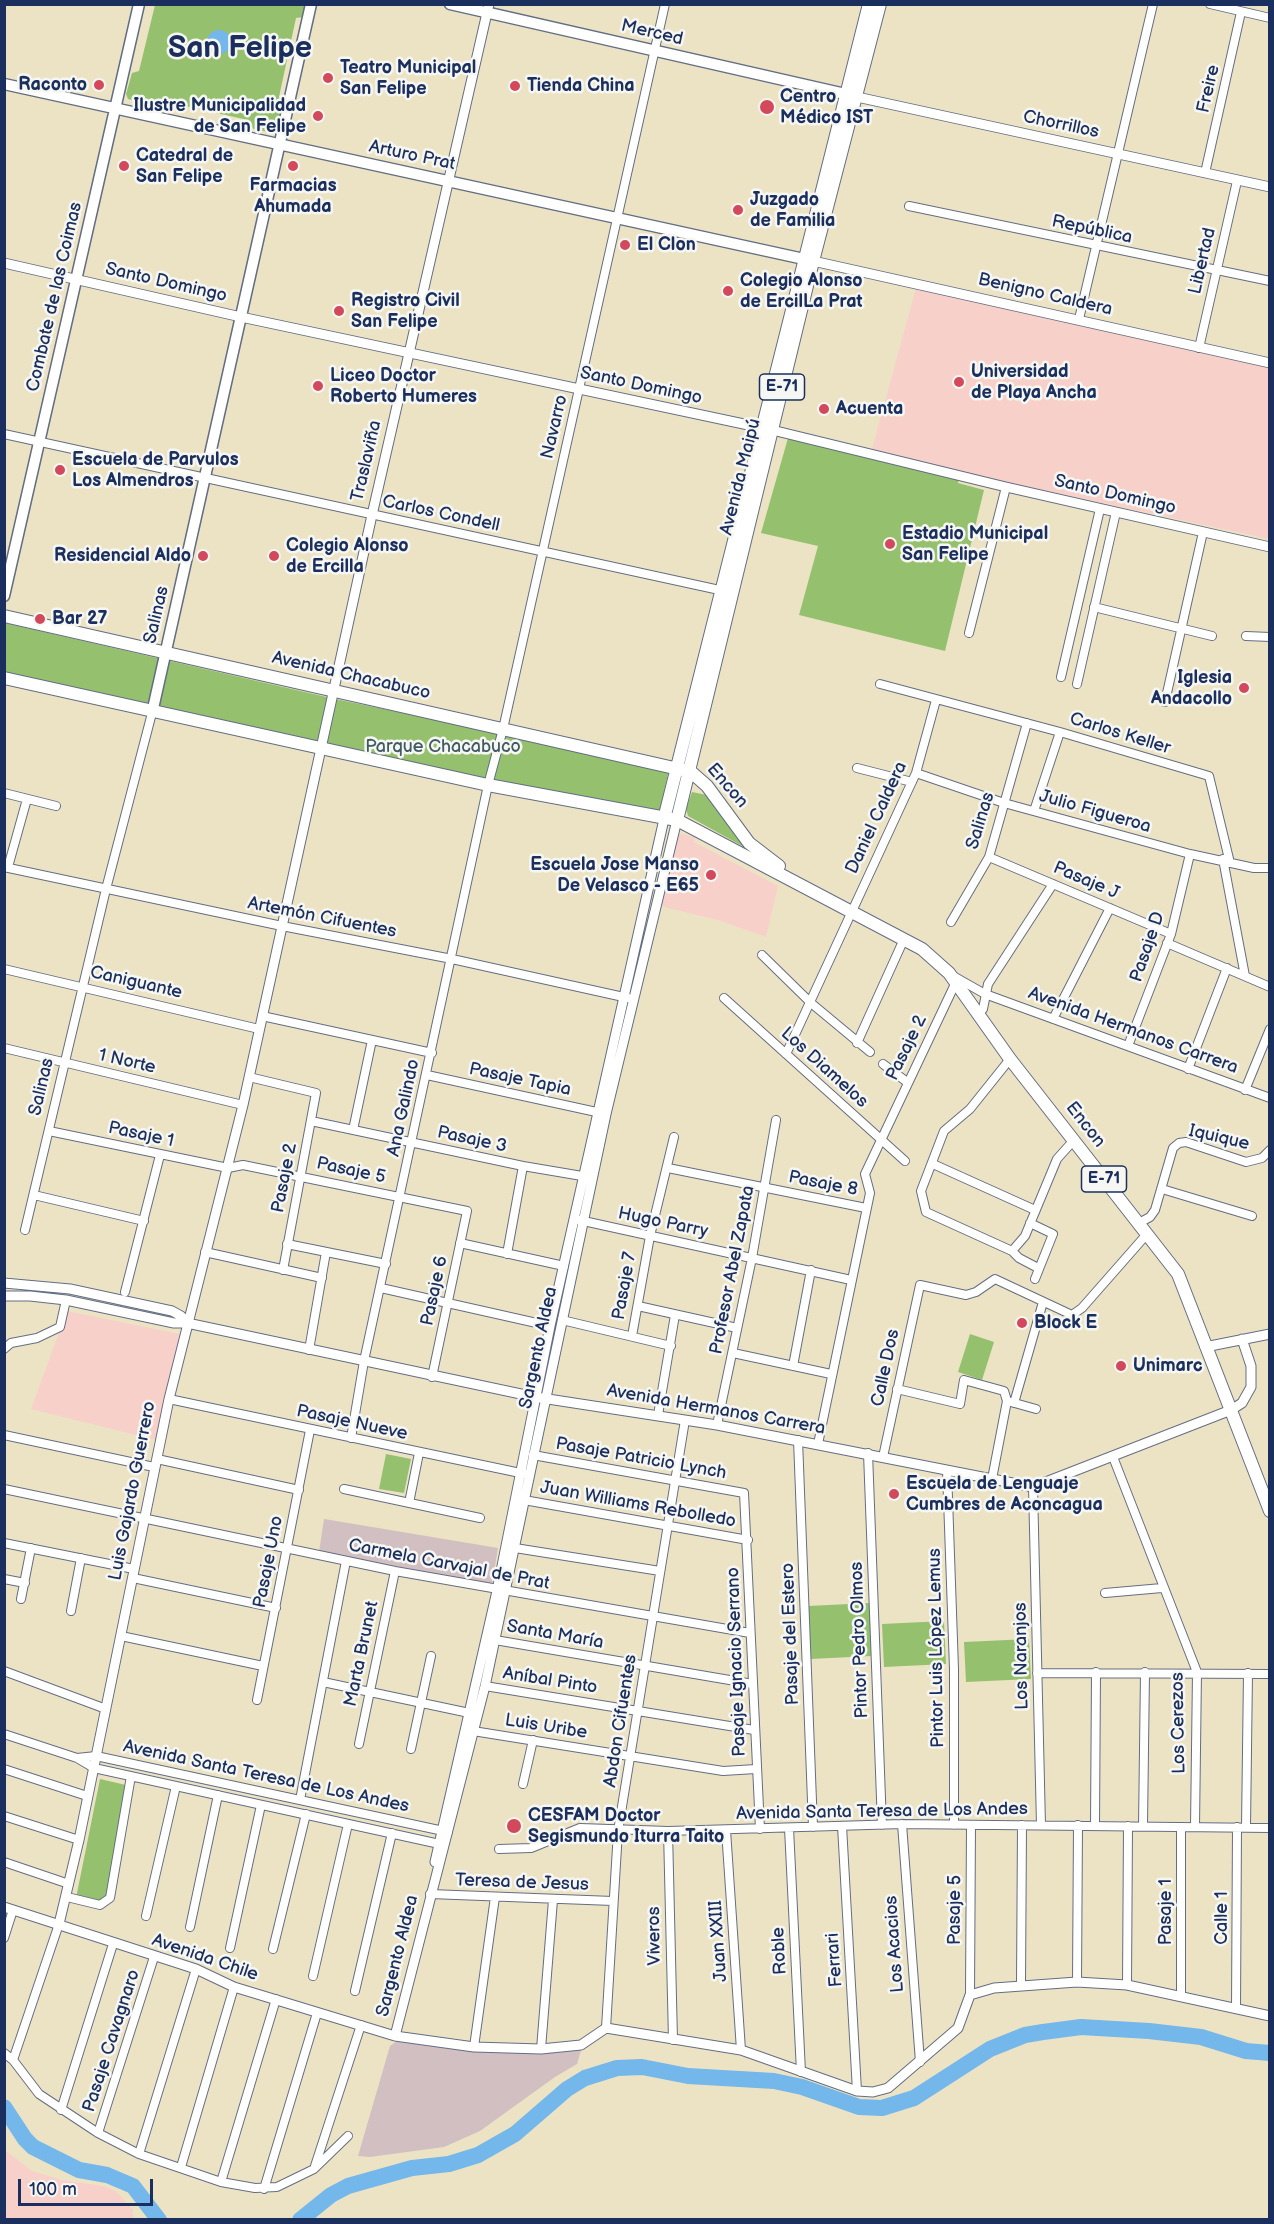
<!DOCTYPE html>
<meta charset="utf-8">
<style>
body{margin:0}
#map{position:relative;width:1274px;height:2224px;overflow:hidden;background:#ece3c5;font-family:"Balsamiq Sans",sans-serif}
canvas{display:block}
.frame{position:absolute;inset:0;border:6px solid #1b2f5e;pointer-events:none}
.scale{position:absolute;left:18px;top:2179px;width:135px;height:27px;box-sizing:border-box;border:3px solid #1b2f5e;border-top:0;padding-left:8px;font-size:18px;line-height:21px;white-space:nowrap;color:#1b2f5e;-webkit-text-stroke:4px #f6f6f2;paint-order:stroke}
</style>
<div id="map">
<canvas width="1274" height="2224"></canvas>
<div class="frame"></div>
<div class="scale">100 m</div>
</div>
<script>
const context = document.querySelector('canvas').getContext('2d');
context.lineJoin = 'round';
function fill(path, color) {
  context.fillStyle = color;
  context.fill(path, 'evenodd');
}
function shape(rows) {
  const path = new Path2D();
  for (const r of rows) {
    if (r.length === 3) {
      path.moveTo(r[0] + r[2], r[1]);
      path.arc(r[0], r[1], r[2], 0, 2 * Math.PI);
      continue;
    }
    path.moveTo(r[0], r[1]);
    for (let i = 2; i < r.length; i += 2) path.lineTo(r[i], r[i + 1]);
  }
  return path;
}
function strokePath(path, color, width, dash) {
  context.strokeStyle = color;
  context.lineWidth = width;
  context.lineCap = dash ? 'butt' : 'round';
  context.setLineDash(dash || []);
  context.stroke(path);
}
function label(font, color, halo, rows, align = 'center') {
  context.font = font + ' "Balsamiq Sans",sans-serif';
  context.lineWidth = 5;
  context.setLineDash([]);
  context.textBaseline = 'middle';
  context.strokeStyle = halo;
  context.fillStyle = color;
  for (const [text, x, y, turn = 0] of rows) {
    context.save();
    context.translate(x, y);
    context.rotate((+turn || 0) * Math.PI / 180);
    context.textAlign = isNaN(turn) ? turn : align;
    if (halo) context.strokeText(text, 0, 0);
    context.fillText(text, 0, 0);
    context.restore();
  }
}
const built = shape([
 [917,284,1269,367,1269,539,1006,482,872,449],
 [677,833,695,837,694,842,778,886,766,937,718,920,660,906],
 [67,1311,180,1334,156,1440,31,1409],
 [5,2150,32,2171,62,2180,103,2186,116,2191,133,2210,133,2219,5,2219]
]);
const industrial = shape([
 [324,1519,498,1548,492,1584,319,1552],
 [400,2039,582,2047,577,2064,555,2077,480,2131,444,2147,370,2157,358,2156,390,2046]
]);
const green = shape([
 [155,5,307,5,304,17,296,18,279,97,286,101,277,130,268,132,250,128,248,120,158,100,153,105,128,99,126,94,132,73,139,71],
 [788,438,959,477,958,483,984,490,945,651,799,615,818,546,761,533],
 [5,623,331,698,669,769,659,814,320,746,5,672],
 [692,792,707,795,740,836,744,847,688,816,686,809],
 [970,1334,994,1342,982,1380,958,1372],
 [386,1454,411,1459,404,1493,379,1489],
 [870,1603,872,1656,810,1659,808,1606],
 [944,1621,946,1664,884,1667,882,1624],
 [1029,1639,1031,1679,966,1682,964,1642],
 [100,1779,126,1785,107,1899,99,1903,76,1898]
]);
const water = shape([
 [219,42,12]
]);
const river = shape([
 [4,2107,25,2139,33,2147,79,2170,107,2175,133,2186,159,2220],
 [300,2220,331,2195,348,2186,412,2168,449,2164,478,2155,515,2134,567,2089,585,2078,617,2068,642,2067,688,2076,774,2081,802,2087,859,2107,882,2108,914,2098,990,2049,1025,2035,1043,2032,1081,2027,1149,2031,1201,2037,1246,2051,1270,2053]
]);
const minor = shape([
 [1210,4,1270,18],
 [1205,173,1241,12],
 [909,206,1270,281],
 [1079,319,1153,4],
 [1199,348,1237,181],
 [4,434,724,591],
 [1094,607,1212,636],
 [969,633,1006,487],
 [1246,636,1270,637],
 [1061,677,1100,509],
 [880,684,1060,732,1209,776,1230,863],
 [1077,684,1116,512],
 [1165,702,1203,532],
 [857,768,912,782],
 [916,773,1004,803,1190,854,1254,868,1270,868],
 [4,793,56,806],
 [1034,811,1060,732],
 [989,857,1171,934],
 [1223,859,1245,976],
 [4,867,282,926,452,959,628,998],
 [8,867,27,799],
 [951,922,989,857,1027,723],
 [1167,943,1270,987],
 [762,955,811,1003,870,1052],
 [4,969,259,1029],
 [955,977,985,994,1270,1098],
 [724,998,905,1161],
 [978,1015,983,1009,988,984,1053,884],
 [262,1016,432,1053],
 [1053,1019,1110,908],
 [857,1043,904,939],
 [1128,1046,1171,934,1190,854],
 [4,1048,243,1105],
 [786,1054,916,773,936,700],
 [1010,1059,970,1109,944,1131,921,1191,926,1212,1012,1251,1025,1236,1057,1159,1074,1140],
 [883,1064,907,1082],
 [1188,1069,1227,968],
 [427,1075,601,1113],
 [249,1077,316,1093,283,1270],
 [1245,1090,1270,1029],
 [311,1121,523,1166,588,1177],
 [353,1130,372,1040],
 [49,1131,228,1168,243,1165,467,1211,432,1377],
 [933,1164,1035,1210],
 [668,1168,866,1208],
 [1162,1189,1252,1216],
 [34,1195,144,1221],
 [579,1220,851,1280],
 [1030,1223,1053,1234,1035,1279],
 [1139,1223,1150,1217,1155,1210,1173,1148,1179,1143,1186,1142,1246,1162,1262,1158,1270,1150],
 [25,1230,106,889,152,713],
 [460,1243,564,1266],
 [287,1244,386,1264],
 [1012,1251,1019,1258,1038,1268],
 [205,1252,322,1278],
 [507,1254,523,1166],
 [381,1288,550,1326],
 [125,1292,160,1155],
 [638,1306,737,1328],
 [562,1320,671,1346],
 [632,1336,650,1236,674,1137],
 [4,1349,11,1343,37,1338,60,1327,66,1300],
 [309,1350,326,1252],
 [733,1353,831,1374],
 [793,1366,811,1270],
 [897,1389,960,1404,964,1380,1004,1391,1007,1401],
 [169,1399,525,1474],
 [1011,1402,1036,1409],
 [1014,1403,1043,1302],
 [658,1415,675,1315],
 [717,1425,752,1258,776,1120],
 [4,1435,154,1467],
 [351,1438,364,1361,488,785,503,729,665,4],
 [798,1440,813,1827],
 [818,1444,870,1193,865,1174,956,982],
 [868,1453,882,1825],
 [533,1455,744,1493,760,1829],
 [883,1457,920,1285,966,1295,976,1292,995,1279,1072,1315,1082,1308,1147,1234],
 [1113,1457,1197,1672,1195,1827],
 [157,1459,299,1490],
 [947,1470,954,1669,954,1825],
 [992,1479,1007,1401],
 [1033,1487,1041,1825],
 [4,1489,395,1571,750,1633],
 [344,1489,480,1518],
 [524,1500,748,1540],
 [409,1503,419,1453],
 [4,1543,134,1569],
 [515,1548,660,1571],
 [133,1578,276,1608],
 [4,1579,25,1583],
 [1105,1593,1162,1588],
 [21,1599,31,1548],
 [71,1611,81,1558],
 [121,1636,263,1666],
 [495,1640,753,1684],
 [4,1671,106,1709],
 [1037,1673,1270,1674],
 [323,1682,474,1714],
 [485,1686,754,1730],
 [257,1700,310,1430],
 [473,1731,723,1771,756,1769],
 [4,1734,77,1758,94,1768,444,1845],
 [359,1744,395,1571],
 [411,1749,431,1656],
 [77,1758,96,1756,448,1832],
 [4,1769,87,1796],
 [523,1784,533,1740],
 [300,1800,346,1561],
 [4,1816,79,1840],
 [902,1824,920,2062],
 [842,1826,857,2091],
 [1095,1826,1096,1672],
 [1143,1826,1145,1672],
 [1181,1827,1181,1996],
 [1246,1827,1248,1673],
 [789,1828,801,2072],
 [726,1830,741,2050],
 [668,1831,673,2040],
 [499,1849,531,1848,580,1828,668,1831,902,1824,1270,1828],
 [4,1862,69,1884],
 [430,1894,613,1901],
 [67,1897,100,1905,110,1898,131,1776],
 [146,1916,176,1786],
 [190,1927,218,1795],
 [4,1938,13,1910],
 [230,1948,261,1805],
 [273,1949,306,1814],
 [313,1976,348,1824],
 [1077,1982,1078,1825],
 [1021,1984,1022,1825],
 [1127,1985,1128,1826],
 [355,1991,392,1833],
 [970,1995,971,1825],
 [1236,2009,1237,1827],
 [606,2028,618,1831,685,1420],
 [474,2047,495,1897],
 [541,2049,553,1900],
 [4,2053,13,2060,39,2094,98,2133,139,2154,221,2182,255,2188,277,2187,314,2169,348,2136],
 [13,2060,59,1924],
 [61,2110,113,1944],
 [98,2133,154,1957],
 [139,2154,196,1969],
 [315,2166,361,2025],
 [181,2167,234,1987],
 [221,2182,276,1999],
 [264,2189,317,2013]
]);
const tertiary = shape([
 [857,97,1270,187],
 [813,261,1270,363],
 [4,263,241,317,772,430,1006,487,1270,547],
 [4,1283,70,1289,172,1311,181,1316,187,1323],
 [4,1296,30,1296,66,1300,174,1323,187,1323,535,1397,717,1425,1033,1487,1231,1410,1242,1403,1251,1387,1251,1366,1242,1339],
 [1205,1347,1270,1334],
 [435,1862,497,1591,550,1326,664,819],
 [4,1907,196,1969,234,1987,395,2036,474,2047,541,2049,581,2045,606,2028,741,2050,857,2091,873,2092,888,2088,958,2028,970,1995,994,1988,1077,1982,1127,1985,1270,2016],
 [59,1924,79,1840,169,1399,243,1105,372,515,489,4],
 [395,2036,485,1686,606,1114,677,820]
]);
const secondary = shape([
 [450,4,854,96],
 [4,84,813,261],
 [4,596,139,4],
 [152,713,311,4]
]);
const primary = shape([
 [4,616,683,770],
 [4,678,488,785,677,820,922,949,949,973,1010,1059,1178,1274,1270,1511],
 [690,771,707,786,749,843,779,866],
 [664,819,869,4],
 [677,820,813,261,880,4]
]);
const markers = [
 [328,78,6,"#d1495b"],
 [99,85,6,"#d1495b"],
 [515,86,6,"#d1495b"],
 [767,107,8,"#d1495b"],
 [318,116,6,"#d1495b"],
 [124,166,6,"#d1495b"],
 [293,166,6,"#d1495b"],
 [738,210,6,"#d1495b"],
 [625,245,6,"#d1495b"],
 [728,291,6,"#d1495b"],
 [339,311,6,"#d1495b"],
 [959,382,6,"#d1495b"],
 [318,386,6,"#d1495b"],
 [824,409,6,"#d1495b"],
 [60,470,6,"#d1495b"],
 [890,544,6,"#d1495b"],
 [203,556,6,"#d1495b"],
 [274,556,6,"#d1495b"],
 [40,619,6,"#d1495b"],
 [1244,688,6,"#d1495b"],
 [711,875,6,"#d1495b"],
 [1022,1323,6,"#d1495b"],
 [1121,1366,6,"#d1495b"],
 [894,1494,6,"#d1495b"],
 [514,1826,8,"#d1495b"]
];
const shields = [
 [782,387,45],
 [1104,1179,45]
];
const shieldNames = [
 ["E-71",782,387],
 ["E-71",1104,1179]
];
const streetNames = [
 ["Merced",652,33,13],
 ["Freire",1209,89,-77],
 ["Chorrillos",1061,125,12],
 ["Arturo Prat",412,156,12],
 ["República",1092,230,12],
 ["Libertad",1203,261,-77],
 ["Santo Domingo",166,283,13],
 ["Benigno Caldera",1045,295,13],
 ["Combate de las Coimas",55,297,-77],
 ["Santo Domingo",641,386,12],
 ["Navarro",555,427,-77],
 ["Traslaviña",367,461,-77],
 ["Avenida Maipú",741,477,-76],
 ["Santo Domingo",1115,495,13],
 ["Carlos Condell",441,514,12],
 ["Salinas",157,615,-77],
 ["Avenida Chacabuco",351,676,13],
 ["Carlos Keller",1120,734,17],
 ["Encon",727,786,49],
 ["Julio Figueroa",1095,812,16],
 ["Daniel Caldera",877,818,-65],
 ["Salinas",981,821,-73],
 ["Pasaje J",1086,881,23],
 ["Artemón Cifuentes",322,918,11],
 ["Pasaje D",1148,947,-71],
 ["Caniguante",136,983,13],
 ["Avenida Hermanos Carrera",1133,1031,20],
 ["Pasaje 2",907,1048,-64],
 ["1 Norte",127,1062,13],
 ["Los Diamelos",824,1068,42],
 ["Pasaje Tapia",520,1080,12],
 ["Salinas",42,1087,-77],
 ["Ana Galindo",404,1108,-78],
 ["Encon",1085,1125,52],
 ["Pasaje 1",141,1135,12],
 ["Iquique",1219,1138,13],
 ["Pasaje 3",472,1140,12],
 ["Pasaje 5",351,1171,12],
 ["Pasaje 2",285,1178,-79],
 ["Pasaje 8",823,1184,11],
 ["Hugo Parry",663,1223,12],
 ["Profesor Abel Zapata",733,1270,-79],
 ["Pasaje 7",625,1286,-80],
 ["Pasaje 6",435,1291,-78],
 ["Sargento Aldea",539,1348,-78],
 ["Calle Dos",886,1368,-78],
 ["Avenida Hermanos Carrera",716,1410,10],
 ["Pasaje Nueve",352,1423,12],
 ["Pasaje Patricio Lynch",641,1459,10],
 ["Luis Gajardo Guerrero",133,1491,-79],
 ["Juan Williams Rebolledo",638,1505,10],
 ["Pasaje Uno",269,1562,-79],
 ["Carmela Carvajal de Prat",449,1565,11],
 ["Pasaje del Estero",791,1634,-92],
 ["Santa María",555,1635,10],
 ["Pintor Pedro Olmos",860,1640,-92],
 ["Pintor Luis López Lemus",937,1648,-91],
 ["Marta Brunet",362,1654,-78],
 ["Los Naranjos",1022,1656,-91],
 ["Pasaje Ignacio Serrano",737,1662,-92],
 ["Aníbal Pinto",550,1681,9],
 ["Abdon Cifuentes",621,1721,-81],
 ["Los Cerezos",1179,1723,-91],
 ["Luis Uribe",546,1727,9],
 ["Avenida Santa Teresa de Los Andes",266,1777,12],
 ["Avenida Santa Teresa de Los Andes",882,1812,-1],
 ["Teresa de Jesus",522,1883,2],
 ["Pasaje 5",955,1910,-90],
 ["Pasaje 1",1166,1912,-90],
 ["Calle 1",1222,1918,-90],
 ["Viveros",655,1936,-91],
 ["Juan XXIII",719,1941,-94],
 ["Los Acacios",895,1944,-94],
 ["Roble",780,1951,-93],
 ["Sargento Aldea",398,1956,-76],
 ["Avenida Chile",205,1958,19],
 ["Ferrari",835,1960,-94],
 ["Pasaje Cavagnaro",112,2041,-72]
];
const poiNames = [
 ["Teatro Municipal",340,68],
 ["San Felipe",340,89],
 ["Raconto",87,85,"right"],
 ["Tienda China",527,86],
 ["Centro",780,97],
 ["Médico IST",780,118],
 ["Ilustre Municipalidad",306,106,"right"],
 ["de San Felipe",306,127,"right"],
 ["Catedral de",136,156],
 ["San Felipe",136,177],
 ["Farmacias",293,186,"center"],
 ["Ahumada",293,207,"center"],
 ["Juzgado",750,200],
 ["de Familia",750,221],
 ["El Clon",637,245],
 ["Colegio Alonso",740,281],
 ["de ErcilLa Prat",740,302],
 ["Registro Civil",351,301],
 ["San Felipe",351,322],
 ["Universidad",971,372],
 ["de Playa Ancha",971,393],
 ["Liceo Doctor",330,376],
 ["Roberto Humeres",330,397],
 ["Acuenta",836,409],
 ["Escuela de Parvulos",72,460],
 ["Los Almendros",72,481],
 ["Estadio Municipal",902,534],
 ["San Felipe",902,555],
 ["Colegio Alonso",286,546],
 ["de Ercilla",286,567],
 ["Residencial Aldo",191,556,"right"],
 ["Bar 27",52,619],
 ["Iglesia",1232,678,"right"],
 ["Andacollo",1232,699,"right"],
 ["Escuela Jose Manso",699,865,"right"],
 ["De Velasco - E65",699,886,"right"],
 ["Block E",1034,1323],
 ["Unimarc",1133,1366],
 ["Escuela de Lenguaje",906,1484],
 ["Cumbres de Aconcagua",906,1505],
 ["CESFAM Doctor",528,1816],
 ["Segismundo Iturra Taito",528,1837]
];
const parkNames = [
 ["Parque Chacabuco",443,747]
];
const townNames = [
 ["San Felipe",240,49]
];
fill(built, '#f7d1c9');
fill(industrial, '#d2bfc1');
fill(green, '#95c16f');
fill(water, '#74b7ea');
strokePath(river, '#74b7ea', 16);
strokePath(minor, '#646e82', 10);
strokePath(tertiary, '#646e82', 11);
strokePath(secondary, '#646e82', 13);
strokePath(primary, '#646e82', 14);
strokePath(minor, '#fff', 8);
strokePath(tertiary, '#fff', 9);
strokePath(secondary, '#fff', 10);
strokePath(primary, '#fff', 12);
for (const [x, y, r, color] of markers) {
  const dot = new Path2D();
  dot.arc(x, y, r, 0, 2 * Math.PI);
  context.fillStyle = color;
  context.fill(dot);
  strokePath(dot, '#f6f6f2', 2);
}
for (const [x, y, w] of shields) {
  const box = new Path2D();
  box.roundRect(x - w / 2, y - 13, w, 26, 4.5);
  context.fillStyle = '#f6f6f2';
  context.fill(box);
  strokePath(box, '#1b2f5e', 1.5);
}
label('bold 16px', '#1b2f5e', null, shieldNames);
label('18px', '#1b2f5e', '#f6f6f2', streetNames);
label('bold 18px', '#1b2f5e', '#f6f6f2', poiNames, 'left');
label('18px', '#405b63', '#f6f6f2', parkNames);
label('bold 30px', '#1b2f5e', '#f6f6f2', townNames);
</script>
